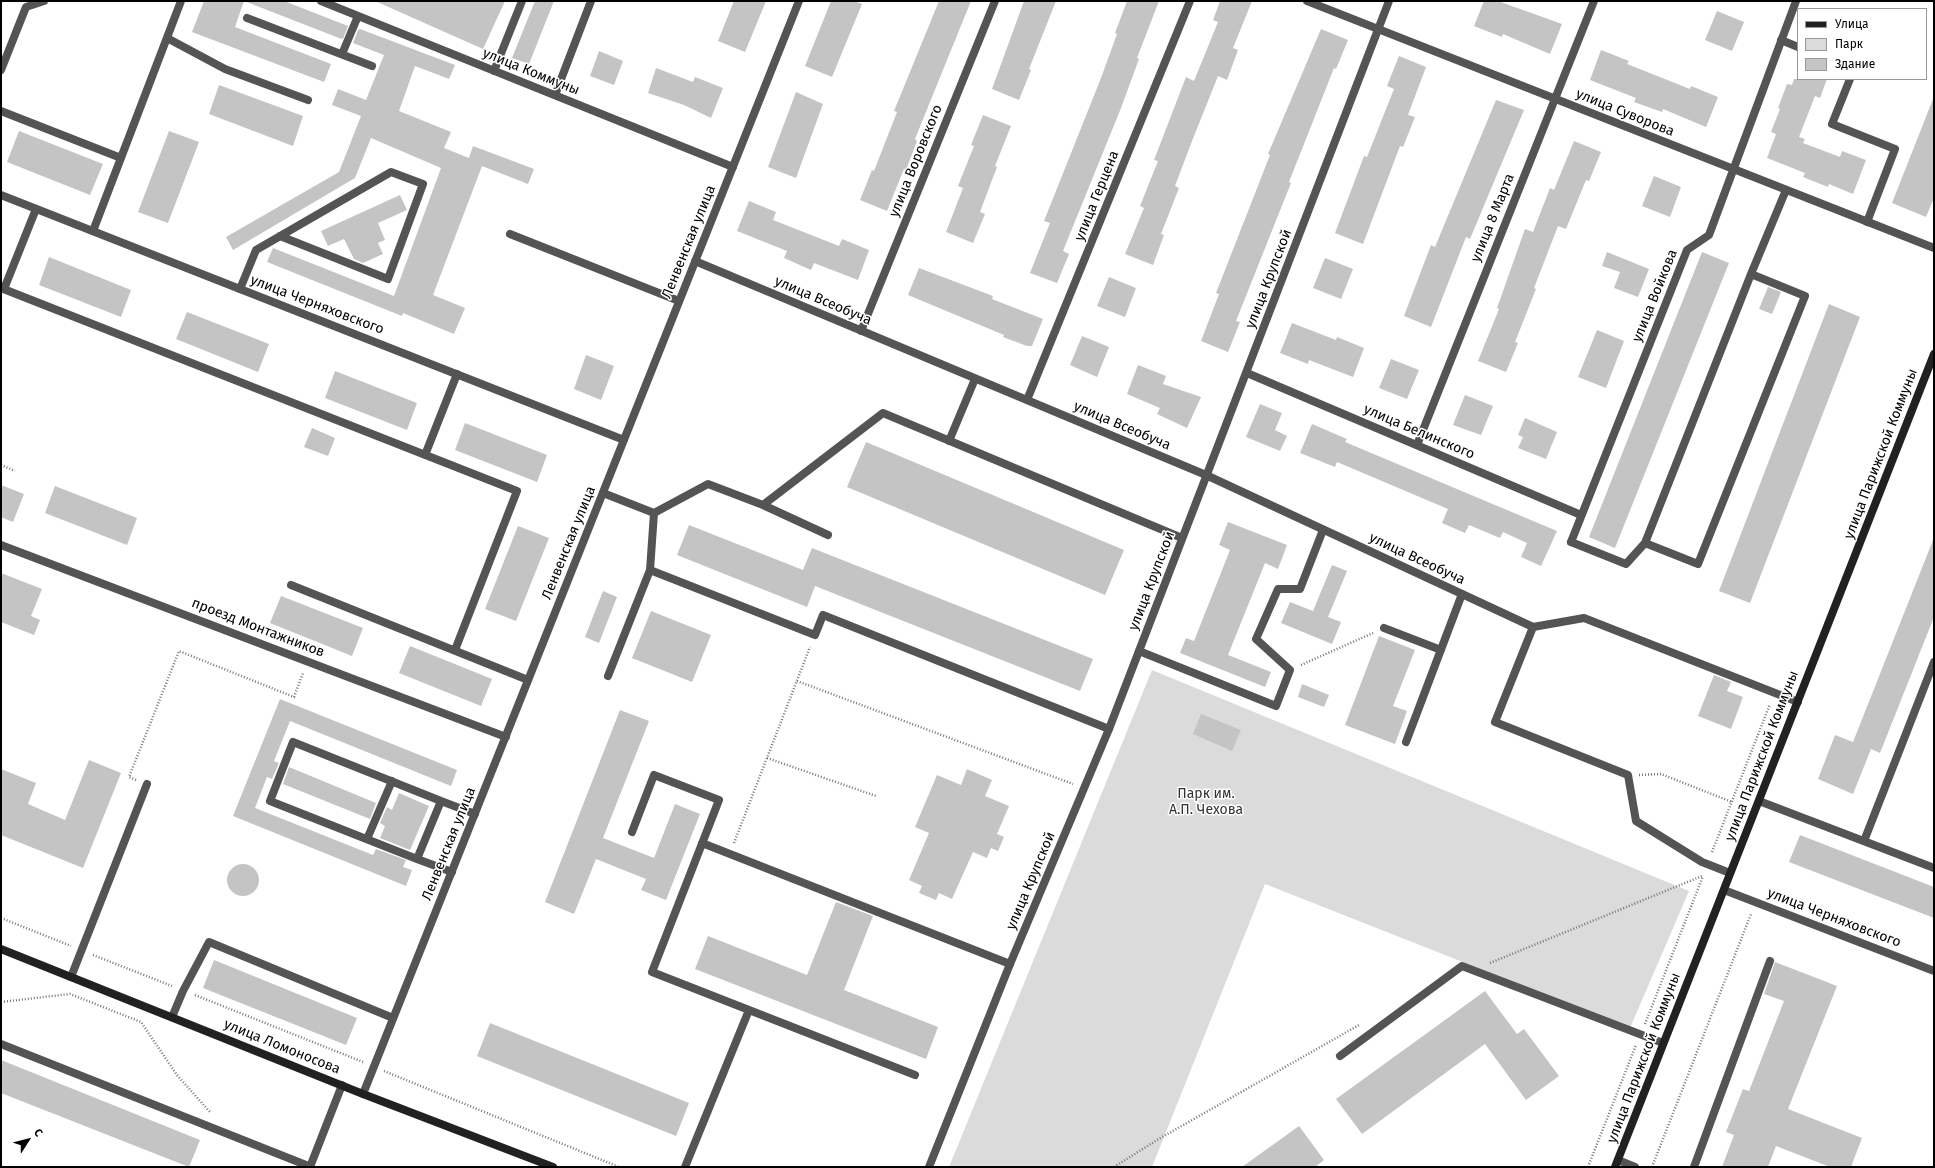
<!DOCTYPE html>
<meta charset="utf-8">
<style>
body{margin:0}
#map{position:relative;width:1935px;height:1168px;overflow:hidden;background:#fff;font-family:"Fira Sans",sans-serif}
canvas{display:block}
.frame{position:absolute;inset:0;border:2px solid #000;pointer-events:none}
.legend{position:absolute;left:1797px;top:8px;width:130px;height:72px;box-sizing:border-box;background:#fff;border:1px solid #999;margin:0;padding:5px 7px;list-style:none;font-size:12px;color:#000}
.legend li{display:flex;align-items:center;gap:8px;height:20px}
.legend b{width:20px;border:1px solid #999}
.north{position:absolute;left:8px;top:1120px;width:40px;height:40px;-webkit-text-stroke:3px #fff;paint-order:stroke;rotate:54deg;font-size:11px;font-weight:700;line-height:16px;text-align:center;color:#000}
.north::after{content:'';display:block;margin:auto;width:14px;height:18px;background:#000;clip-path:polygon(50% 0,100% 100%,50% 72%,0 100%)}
</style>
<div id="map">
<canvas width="1935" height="1168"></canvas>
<div class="frame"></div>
<ul class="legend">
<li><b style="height:5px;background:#212121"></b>Улица</li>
<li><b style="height:11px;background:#dbdbdb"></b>Парк</li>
<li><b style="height:11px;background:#c4c4c4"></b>Здание</li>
</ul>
<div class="north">С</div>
</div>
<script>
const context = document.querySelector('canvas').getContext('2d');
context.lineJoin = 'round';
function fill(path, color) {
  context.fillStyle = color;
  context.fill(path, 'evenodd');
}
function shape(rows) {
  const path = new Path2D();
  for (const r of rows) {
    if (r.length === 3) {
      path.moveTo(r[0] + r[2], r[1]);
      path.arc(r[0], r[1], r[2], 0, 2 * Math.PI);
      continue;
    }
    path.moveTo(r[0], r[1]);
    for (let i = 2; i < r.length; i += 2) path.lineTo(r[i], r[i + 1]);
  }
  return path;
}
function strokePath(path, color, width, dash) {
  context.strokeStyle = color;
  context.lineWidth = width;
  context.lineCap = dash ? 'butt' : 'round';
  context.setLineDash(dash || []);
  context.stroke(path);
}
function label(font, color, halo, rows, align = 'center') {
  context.font = font + ' "Fira Sans",sans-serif';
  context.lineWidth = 3;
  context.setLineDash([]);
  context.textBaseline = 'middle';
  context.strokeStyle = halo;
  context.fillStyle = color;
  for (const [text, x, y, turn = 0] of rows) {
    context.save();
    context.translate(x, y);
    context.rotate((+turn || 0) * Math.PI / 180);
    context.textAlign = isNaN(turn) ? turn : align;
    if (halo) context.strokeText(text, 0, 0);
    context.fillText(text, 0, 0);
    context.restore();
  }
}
const green = shape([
 [1152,670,1689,891,1630,1028,1265,884,1152,1167,949,1167]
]);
const building = shape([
 [204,1,244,1,235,27,331,64,324,82,192,32],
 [244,1,284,1,348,26,343,39,339,38],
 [375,1,505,1,483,49],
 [535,1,554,1,529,64,512,58],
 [734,1,766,1,745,52,718,41],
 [831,1,854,1,862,4,832,77,805,66],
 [939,1,971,1,915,139,917,141,906,170,904,169,887,211,860,200,872,170,874,171,897,112,894,111],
 [1024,1,1056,1,1029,69,1031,70,1019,100,992,89],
 [1127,1,1159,1,1137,58,1139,59,1121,108,1063,251,1069,254,1057,283,1030,273,1050,223,1044,221,1101,78,1117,34,1115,33],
 [1220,1,1252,1,1233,48,1238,50,1227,80,1218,76,1192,141,1175,186,1179,188,1161,234,1164,235,1153,265,1125,254,1144,208,1140,206,1158,161,1154,160,1186,77,1194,81,1218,22,1213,20],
 [1484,1,1498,1,1562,24,1550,54,1503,34,1502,37,1474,26],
 [1717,11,1744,22,1732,51,1705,40],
 [360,29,455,65,449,79,415,66,399,111,451,132,444,148,469,158,473,146,534,169,528,184,482,166,433,295,465,308,454,334,403,313,402,316,267,262,273,248,394,296,441,168,371,138,355,178,233,250,226,237,339,172,361,116,332,105,338,89,366,100,384,55,353,43,358,30],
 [1321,29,1348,40,1336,69,1334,68,1289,182,1291,183,1236,321,1240,322,1228,352,1201,341,1219,294,1216,293,1270,155,1268,154],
 [1601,50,1629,61,1627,64,1690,89,1691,86,1718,97,1706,127,1663,109,1662,112,1634,102,1636,98,1590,80],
 [599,51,623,61,614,85,590,76],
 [1399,56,1426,67,1408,115,1415,117,1403,147,1400,146,1363,244,1335,233,1364,156,1367,157,1394,89,1387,86],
 [656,68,693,82,695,77,723,88,711,118,684,105,648,93],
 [1794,79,1827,79,1820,98,1815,96,1799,137,1805,139,1803,143,1840,157,1842,151,1866,160,1853,194,1829,184,1828,187,1803,177,1805,173,1767,158,1776,134,1771,132,1780,109,1778,108,1787,84,1792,85],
 [219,85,303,116,293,146,209,114],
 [796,92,823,104,796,178,768,167],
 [1933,99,1934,198,1926,217,1892,203],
 [1496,100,1524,110,1470,239,1466,237,1431,327,1404,316,1431,245,1435,247],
 [983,115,1011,126,995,166,997,167,980,212,985,214,973,243,946,232,963,188,958,186,974,146,971,145],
 [19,131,103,164,90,195,7,162],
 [169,131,199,142,168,223,138,212],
 [1574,141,1601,152,1589,181,1586,180,1566,229,1558,226,1534,288,1536,289,1515,342,1518,343,1506,372,1478,361,1499,309,1497,308,1525,229,1533,232,1550,188,1554,190],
 [1654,176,1681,187,1670,217,1642,206],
 [400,195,407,210,378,223,385,240,378,243,383,254,363,263,354,259,344,239,328,246,321,231],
 [749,201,776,212,773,220,839,246,842,239,869,250,858,280,814,263,811,270,784,258,787,251,737,231],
 [1607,252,1649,269,1638,297,1614,288,1620,272,1602,266],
 [1702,252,1729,263,1615,548,1589,537],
 [49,257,131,290,121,317,39,285],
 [1325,258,1353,269,1341,299,1313,288],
 [919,268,993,296,992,299,1043,319,1032,346,1027,346,1003,337,1004,335,908,295],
 [1109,277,1136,288,1125,317,1097,306],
 [1768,287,1781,292,1772,314,1759,309],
 [1829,304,1860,317,1750,603,1719,591],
 [187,312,269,344,258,372,176,339],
 [1292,323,1336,340,1337,337,1364,348,1353,377,1309,360,1308,364,1280,353],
 [1597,330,1624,341,1606,388,1578,377],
 [1082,336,1109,347,1097,377,1070,365],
 [586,355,614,366,601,400,574,389],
 [1391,359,1419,370,1407,399,1379,388],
 [1138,365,1166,376,1163,384,1201,397,1187,428,1157,414,1160,408,1127,394],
 [335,371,417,403,407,430,325,398],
 [1465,395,1493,406,1481,435,1453,425],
 [1260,404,1282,413,1275,430,1287,436,1280,451,1246,437],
 [1525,418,1557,432,1546,459,1518,448,1523,437,1518,435],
 [465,423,547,455,537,482,455,450],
 [1312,424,1347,439,1345,442,1557,531,1541,566,1521,557,1527,543,1503,532,1500,538,1469,525,1465,533,1442,523,1448,509,1337,462,1335,467,1300,453],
 [312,428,335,438,328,456,304,447],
 [866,442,1124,550,1105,595,847,487],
 [1,485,24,494,13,522,1,517],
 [55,486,137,518,127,545,45,513],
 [1228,522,1287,545,1278,569,1265,563,1228,655,1271,672,1265,687,1180,653,1186,638,1194,641,1230,550,1219,545],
 [689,525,803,570,812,548,1093,659,1080,691,815,586,807,607,677,555],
 [518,526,549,538,516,621,485,609],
 [1933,540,1934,617,1880,753,1871,749,1853,794,1818,779,1835,735,1853,742],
 [1332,565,1347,571,1328,617,1341,622,1332,644,1281,623,1290,602,1313,611],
 [1,573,42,589,31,616,40,620,34,635,1,622],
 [603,591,617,597,599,643,585,637],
 [281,596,363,628,352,656,270,623],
 [651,611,711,635,692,682,632,658],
 [1379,636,1415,650,1393,706,1407,711,1395,744,1345,725],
 [410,646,492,679,481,706,399,673],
 [1714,675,1731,682,1727,691,1743,697,1731,729,1698,716],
 [1302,684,1329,695,1324,707,1298,697],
 [280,699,457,770,451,786,290,721,274,761,279,763,272,779,267,777,255,808,373,855,376,849,406,860,403,867,412,870,406,886,233,816],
 [620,710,649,721,603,838,654,858,675,804,700,814,666,900,641,890,646,879,596,859,574,914,545,902],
 [1201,714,1241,730,1232,751,1193,734],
 [89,760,121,773,83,868,1,835,1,769,36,783,28,804,65,820],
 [289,767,376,803,370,819,283,784],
 [967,769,992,780,985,796,1009,806,997,834,1004,837,998,851,991,848,987,858,973,852,952,899,939,893,936,900,919,893,922,886,909,880,929,833,915,827,937,775,961,785],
 [399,793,429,806,410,850,380,838,385,826,380,823,387,807,392,810],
 [1800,835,1934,887,1934,918,1789,862],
 [243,880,16],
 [836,902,873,916,844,990,938,1027,926,1059,695,969,708,936,807,975],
 [214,960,357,1018,346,1045,203,988],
 [1775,962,1837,986,1788,1109,1862,1138,1851,1167,1830,1167,1776,1146,1768,1167,1722,1167,1734,1135,1726,1132,1743,1089,1749,1091,1784,1001,1764,994],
 [1485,991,1517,1034,1524,1029,1559,1076,1526,1100,1485,1044,1362,1134,1336,1099],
 [490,1023,689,1103,676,1136,477,1056],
 [1,1060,200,1140,189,1167,1,1093],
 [1299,1126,1324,1160,1315,1167,1242,1167]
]);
const path = shape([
 [1,465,15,471],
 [1301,665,1373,633],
 [797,681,1073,784],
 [767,758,876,796],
 [1639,775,1661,774,1732,802],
 [136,780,129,777,179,651,294,697,303,673],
 [734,843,810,647],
 [1712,852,1770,704],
 [1,918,71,946],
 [93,955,172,986],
 [1490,963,1702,876],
 [195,995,363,1062],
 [1,1002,70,994,141,1022,177,1075,210,1112],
 [1645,1024,1703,876],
 [384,1071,619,1167],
 [1114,1167,1157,1140,1359,1025],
 [1588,1167,1636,1045],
 [1652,1167,1751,914]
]);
const service = shape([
 [321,1,733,167],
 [247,18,372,66],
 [167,38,225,69,308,100],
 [1781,40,1798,47],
 [342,54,358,16],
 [1,70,26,7,44,1],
 [494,71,522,1],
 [1850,79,1832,124,1895,149,1867,222],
 [555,95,591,1],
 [1,111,121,158],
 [93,231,181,1],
 [510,234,679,301],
 [1751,274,1805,296,1698,564,1645,543,1751,274,1786,190],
 [1,288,517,491,455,650],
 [4,289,36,209],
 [240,289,256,250,391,172,423,184,388,279,280,236],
 [949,441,975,379],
 [425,455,457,374],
 [603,493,654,513,708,484,763,505,828,535],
 [763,505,883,413,1182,538],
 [654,513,650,570,815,635,823,615,1109,729],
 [1571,542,1626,564,1645,543],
 [291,585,528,680],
 [1384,628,1441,650],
 [1139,651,1276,706,1290,670,1256,639,1278,589,1300,589,1323,530],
 [608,676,650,570],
 [1406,742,1462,594],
 [441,801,475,814],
 [1759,801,1934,868],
 [632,832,654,775,719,800,652,972,915,1075],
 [367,839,392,781],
 [1864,841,1934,662],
 [702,843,1010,964],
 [417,859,441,801,293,742,270,801,417,859,452,872],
 [1730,873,1702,862,1636,821,1628,775,1495,722,1533,627,1584,618,1798,702],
 [71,977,147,784],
 [172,1017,183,991,209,942,393,1018],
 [1,1044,311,1167],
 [1340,1056,1462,966,1663,1043],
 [1618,1160,1635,1167],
 [310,1167,342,1085],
 [685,1167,749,1010],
 [1694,1167,1770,961]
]);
const minor = shape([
 [1,195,624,440],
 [695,261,1206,475,1533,627],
 [861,331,995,1],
 [1247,373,1581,515],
 [1027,400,1190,1],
 [1417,445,1594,1],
 [1571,542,1687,250,1709,235,1796,1],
 [1,545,506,737],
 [1724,890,1934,971],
 [363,1094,799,1],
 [929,1167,1010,964,1109,729,1389,1]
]);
const tertiary = shape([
 [1307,1,1934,248]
]);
const secondary = shape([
 [1,949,363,1094,553,1167],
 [1615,1167,1934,354]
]);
const streetNames = [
 ["улица Коммуны",531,72,22],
 ["улица Суворова",1625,113,22],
 ["улица Воровского",916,161,-68],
 ["улица Герцена",1097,196,-68],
 ["улица 8 Марта",1493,218,-68],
 ["Ленвенская улица",689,242,-68],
 ["улица Крупской",1269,279,-69],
 ["улица Войкова",1655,296,-68],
 ["улица Всеобуча",823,301,23],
 ["улица Черняховского",317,305,21],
 ["улица Всеобуча",1122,426,23],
 ["улица Белинского",1419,432,23],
 ["улица Парижской Коммуны",1881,454,-69],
 ["Ленвенская улица",569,543,-68],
 ["улица Всеобуча",1417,559,25],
 ["улица Крупской",1152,581,-69],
 ["проезд Монтажников",258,628,21],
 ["улица Парижской Коммуны",1762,756,-69],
 ["Ленвенская улица",449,844,-68],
 ["улица Крупской",1031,881,-67],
 ["улица Черняховского",1834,918,21],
 ["улица Ломоносова",282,1047,22],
 ["улица Парижской Коммуны",1644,1058,-69]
];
const parkNames = [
 ["Парк им.",1206,794],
 ["А.П. Чехова",1206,810]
];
fill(green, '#dbdbdb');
fill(building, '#c4c4c4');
strokePath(path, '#767676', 2.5, [1, 2]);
strokePath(service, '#545454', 8);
strokePath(minor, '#545454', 8);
strokePath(tertiary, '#545454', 8);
strokePath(secondary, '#212121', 8);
label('14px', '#000', '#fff', streetNames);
label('14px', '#323232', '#fff', parkNames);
</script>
